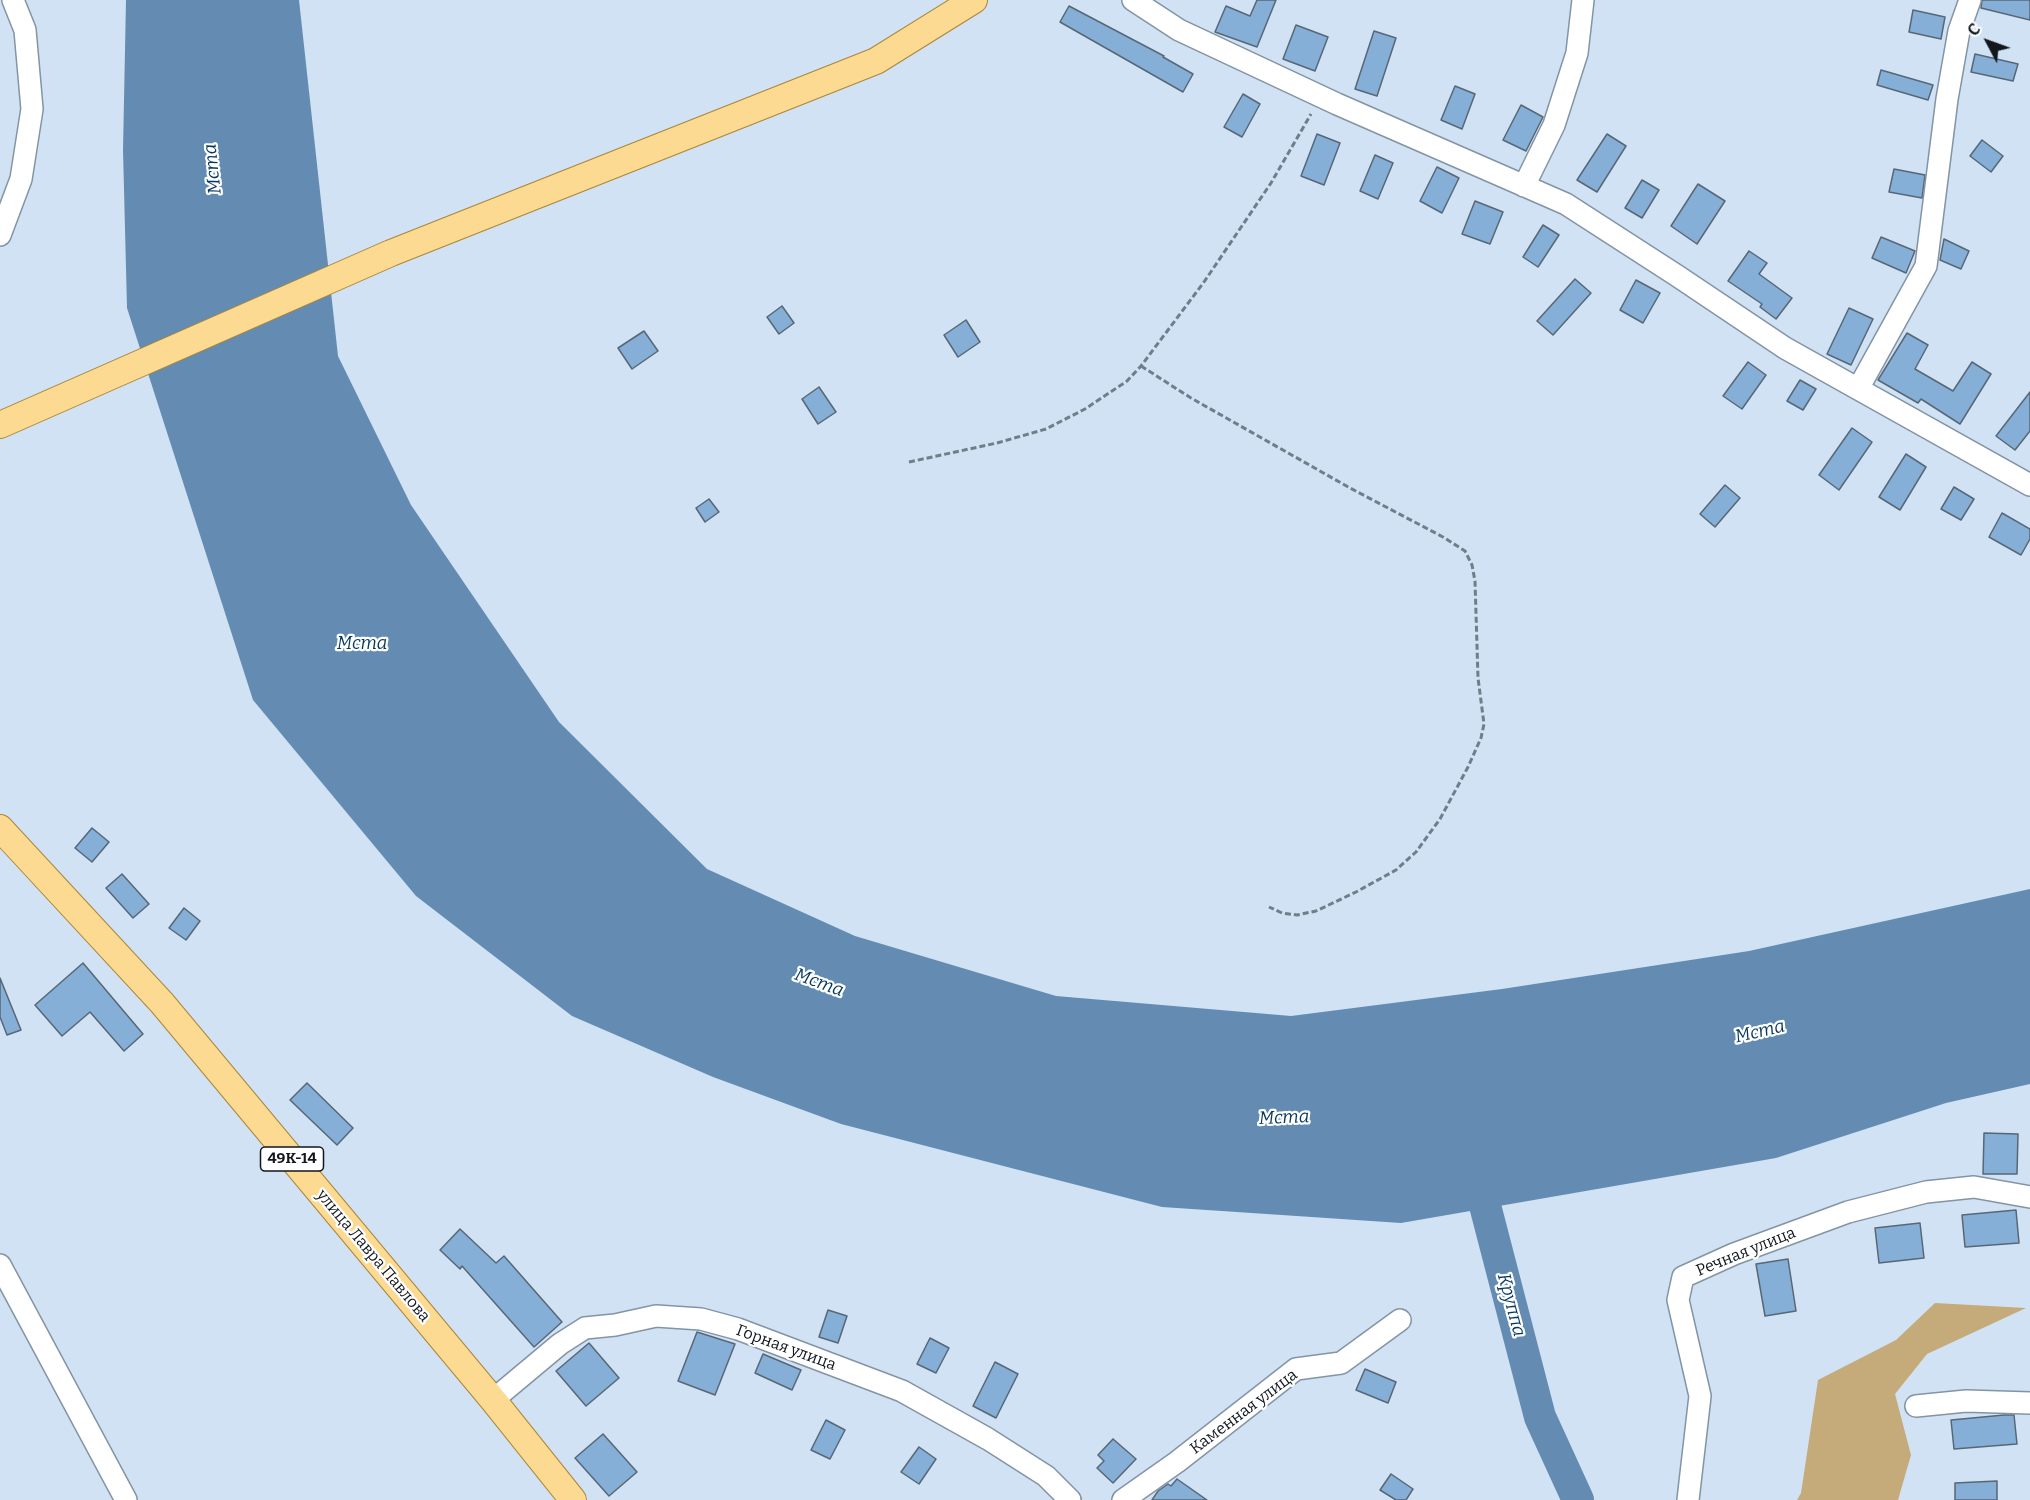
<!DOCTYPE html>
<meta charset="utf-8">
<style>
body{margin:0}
#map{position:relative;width:2030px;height:1500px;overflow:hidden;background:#d0e2f4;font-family:Bitter,serif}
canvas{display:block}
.north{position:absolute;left:1958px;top:12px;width:60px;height:60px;-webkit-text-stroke:4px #fff;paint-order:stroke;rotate:311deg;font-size:16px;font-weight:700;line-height:24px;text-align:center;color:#11171d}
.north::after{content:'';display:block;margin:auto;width:21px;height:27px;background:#11171d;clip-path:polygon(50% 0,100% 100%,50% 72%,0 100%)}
</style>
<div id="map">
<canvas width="2030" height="1500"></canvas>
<div class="north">С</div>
</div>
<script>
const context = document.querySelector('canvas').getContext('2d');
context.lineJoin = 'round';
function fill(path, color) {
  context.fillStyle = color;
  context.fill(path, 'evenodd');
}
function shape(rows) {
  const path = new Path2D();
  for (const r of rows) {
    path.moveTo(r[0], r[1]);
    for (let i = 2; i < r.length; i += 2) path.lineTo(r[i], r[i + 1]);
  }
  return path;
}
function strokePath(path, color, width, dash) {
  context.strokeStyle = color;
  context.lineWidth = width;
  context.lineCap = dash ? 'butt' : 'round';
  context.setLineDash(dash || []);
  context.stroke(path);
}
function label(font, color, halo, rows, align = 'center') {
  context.font = font + ' Bitter,serif';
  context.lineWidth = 4.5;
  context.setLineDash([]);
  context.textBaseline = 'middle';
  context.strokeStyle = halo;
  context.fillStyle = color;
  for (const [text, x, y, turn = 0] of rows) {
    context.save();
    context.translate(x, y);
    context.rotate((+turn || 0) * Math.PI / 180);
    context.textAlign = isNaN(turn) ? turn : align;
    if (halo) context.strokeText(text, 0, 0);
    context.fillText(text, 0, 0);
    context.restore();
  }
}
const green = shape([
 [1935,1303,2026,1308,1927,1354,1895,1394,1911,1455,1898,1500,1797,1500,1801,1493,1818,1380,1896,1340]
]);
const water = shape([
 [126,0,299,0,338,356,411,505,559,722,707,869,855,936,1056,996,1291,1016,1502,989,1749,951,2030,889,2030,1084,1946,1103,1776,1158,1401,1223,1162,1207,841,1124,713,1077,572,1016,416,896,253,700,127,308,123,150]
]);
const river = shape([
 [1475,1167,1540,1417,1578,1500]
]);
const building = shape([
 [1257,0,1276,0,1257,47,1215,32,1226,6,1250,16,1257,0],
 [1982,0,2030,0,2030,20,1981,8,1982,0],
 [1069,6,1164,56,1163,57,1193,74,1183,92,1060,22,1069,6],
 [1913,10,1945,17,1941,39,1909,32,1913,10],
 [1296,25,1328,37,1315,71,1283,59,1296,25],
 [1374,31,1396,38,1377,96,1355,89,1374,31],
 [1975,54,2018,64,2013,81,1971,72,1975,54],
 [1881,70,1933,85,1928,100,1877,85,1881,70],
 [1455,86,1475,94,1462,129,1441,120,1455,86],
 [1243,94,1260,104,1242,137,1224,127,1243,94],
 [1521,105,1543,117,1526,151,1503,140,1521,105],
 [1317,134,1340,143,1324,185,1301,176,1317,134],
 [1607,134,1626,146,1597,192,1577,180,1607,134],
 [1982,140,2003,156,1991,172,1970,156,1982,140],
 [1375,155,1393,163,1378,199,1360,191,1375,155],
 [1437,167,1459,178,1442,213,1420,201,1437,167],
 [1894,169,1925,175,1922,198,1889,192,1894,169],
 [1642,180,1659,190,1642,218,1625,208,1642,180],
 [1698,184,1725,201,1697,244,1671,226,1698,184],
 [1475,201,1503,212,1490,244,1462,234,1475,201],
 [1543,225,1559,235,1538,267,1523,257,1543,225],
 [1881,237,1915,251,1906,273,1872,258,1881,237],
 [1944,239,1969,251,1961,269,1940,260,1944,239],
 [1749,251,1767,263,1759,274,1792,298,1776,319,1760,307,1762,304,1728,281,1749,251],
 [1575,279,1591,293,1553,335,1537,321,1575,279],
 [1636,280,1660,293,1643,323,1620,310,1636,280],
 [782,306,794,323,779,334,767,317,782,306],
 [1849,308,1873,319,1851,365,1827,354,1849,308],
 [966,320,980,342,958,357,944,335,966,320],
 [644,331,658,351,632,369,618,348,644,331],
 [1907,333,1928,345,1915,369,1953,391,1972,362,1991,374,1960,424,1921,399,1918,403,1878,380,1907,333],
 [1748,362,1766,375,1742,409,1723,396,1748,362],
 [1800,380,1816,389,1803,410,1787,401,1800,380],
 [819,387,836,412,818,424,802,399,819,387],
 [2030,392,2030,431,2015,450,1996,436,2030,392],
 [1852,428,1872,442,1839,490,1819,475,1852,428],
 [1906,454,1926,467,1900,510,1879,497,1906,454],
 [1725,485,1740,498,1715,527,1700,514,1725,485],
 [1954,487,1974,499,1961,520,1941,509,1954,487],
 [709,499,719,512,705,522,696,508,709,499],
 [2002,513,2030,529,2030,539,2021,555,1989,537,2002,513],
 [92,828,109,842,92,862,75,848,92,828],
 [122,874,149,904,133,918,106,888,122,874],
 [184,908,200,921,186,940,169,928,184,908],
 [83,963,143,1034,124,1051,90,1012,62,1036,35,1005,83,963],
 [0,978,21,1030,7,1035,0,1017,0,978],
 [307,1083,353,1128,337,1145,290,1100,307,1083],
 [1984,1133,2018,1134,2017,1174,1983,1174,1984,1133],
 [2016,1210,2019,1243,1965,1247,1962,1215,2016,1210],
 [1920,1223,1924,1258,1879,1263,1875,1228,1920,1223],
 [460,1229,496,1263,504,1256,562,1322,534,1347,462,1266,460,1269,440,1250,460,1229],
 [1788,1259,1796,1311,1765,1316,1756,1264,1788,1259],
 [828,1310,847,1316,838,1343,819,1337,828,1310],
 [697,1332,735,1344,715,1395,678,1381,697,1332],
 [930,1338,949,1348,936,1373,917,1364,930,1338],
 [589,1343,619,1378,586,1406,556,1371,589,1343],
 [763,1354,801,1370,792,1390,755,1373,763,1354],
 [995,1362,1018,1374,996,1418,973,1406,995,1362],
 [1365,1369,1396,1382,1388,1403,1356,1390,1365,1369],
 [2004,1415,2014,1415,2017,1444,1954,1449,1951,1420,2004,1415],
 [826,1420,845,1430,830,1459,811,1450,826,1420],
 [603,1434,637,1472,609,1496,575,1458,603,1434],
 [1113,1439,1136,1459,1113,1483,1097,1468,1104,1461,1098,1455,1113,1439],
 [919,1447,936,1459,919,1484,901,1472,919,1447],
 [1391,1474,1413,1489,1406,1500,1396,1500,1380,1490,1391,1474],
 [1177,1479,1207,1500,1152,1500,1158,1491,1168,1484,1171,1486,1177,1479],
 [1997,1481,1997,1500,1955,1500,1955,1483,1997,1481]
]);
const path = shape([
 [1141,366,1191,398,1350,488,1443,537,1465,551,1472,565,1475,581,1478,678,1484,724,1481,738,1468,767,1440,819,1416,852,1396,870,1356,892,1316,911,1297,915,1282,913,1269,907],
 [909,462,997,443,1046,429,1085,409,1127,381,1141,366,1204,282,1271,183,1311,114]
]);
const minor = shape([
 [1133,0,1179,30,1337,104,1566,204,1676,275,1785,348,2030,485],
 [1524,186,1554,125,1577,53,1583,0],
 [0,235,21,179,32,109,25,30,13,0],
 [1858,389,1926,266,1947,99,1959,31,1970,0],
 [0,1265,126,1500],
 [493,1400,560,1344,585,1328,615,1325,656,1316,701,1319,738,1329,902,1391,988,1439,1046,1476,1070,1500],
 [1916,1406,1966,1401,2030,1403],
 [1123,1500,1177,1462,1296,1369,1341,1363,1400,1320],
 [1688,1500,1700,1396,1678,1300,1683,1277,1734,1254,1848,1212,1926,1192,1974,1187,2030,1197]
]);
const major = shape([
 [0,425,391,253,876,61,974,0],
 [0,828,162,1003,493,1400,573,1500]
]);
const shields = [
 [292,1159,63]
];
const shieldNames = [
 ["49К-14",292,1159]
];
const streetNames = [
 ["Речная улица",1746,1252,-22],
 ["улица Лавра Павлова",373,1256,50],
 ["Горная улица",786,1348,20],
 ["Каменная улица",1244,1412,-37]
];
const waterNames = [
 ["Мста",213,169,-96],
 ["Мста",362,644],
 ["Мста",819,983,20],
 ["Мста",1760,1032,-13],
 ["Мста",1284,1118,-2],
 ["Круппа",1511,1305,75]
];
fill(green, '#c5ab7a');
fill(water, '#648cb2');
strokePath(river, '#648cb2', 32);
fill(building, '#85afd6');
strokePath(building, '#576776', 1.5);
strokePath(minor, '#8394a4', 24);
strokePath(major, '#aa8638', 28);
strokePath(path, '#717d89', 3, [6, 3]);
strokePath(minor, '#fff', 21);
strokePath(major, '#fdda91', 26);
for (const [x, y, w] of shields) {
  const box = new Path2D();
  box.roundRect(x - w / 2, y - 12, w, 24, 4.5);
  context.fillStyle = '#fff';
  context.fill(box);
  strokePath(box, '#11171d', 1.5);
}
label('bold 15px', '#11171d', null, shieldNames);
label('16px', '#11171d', '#fff', streetNames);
label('italic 18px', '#06385d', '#fff', waterNames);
</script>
